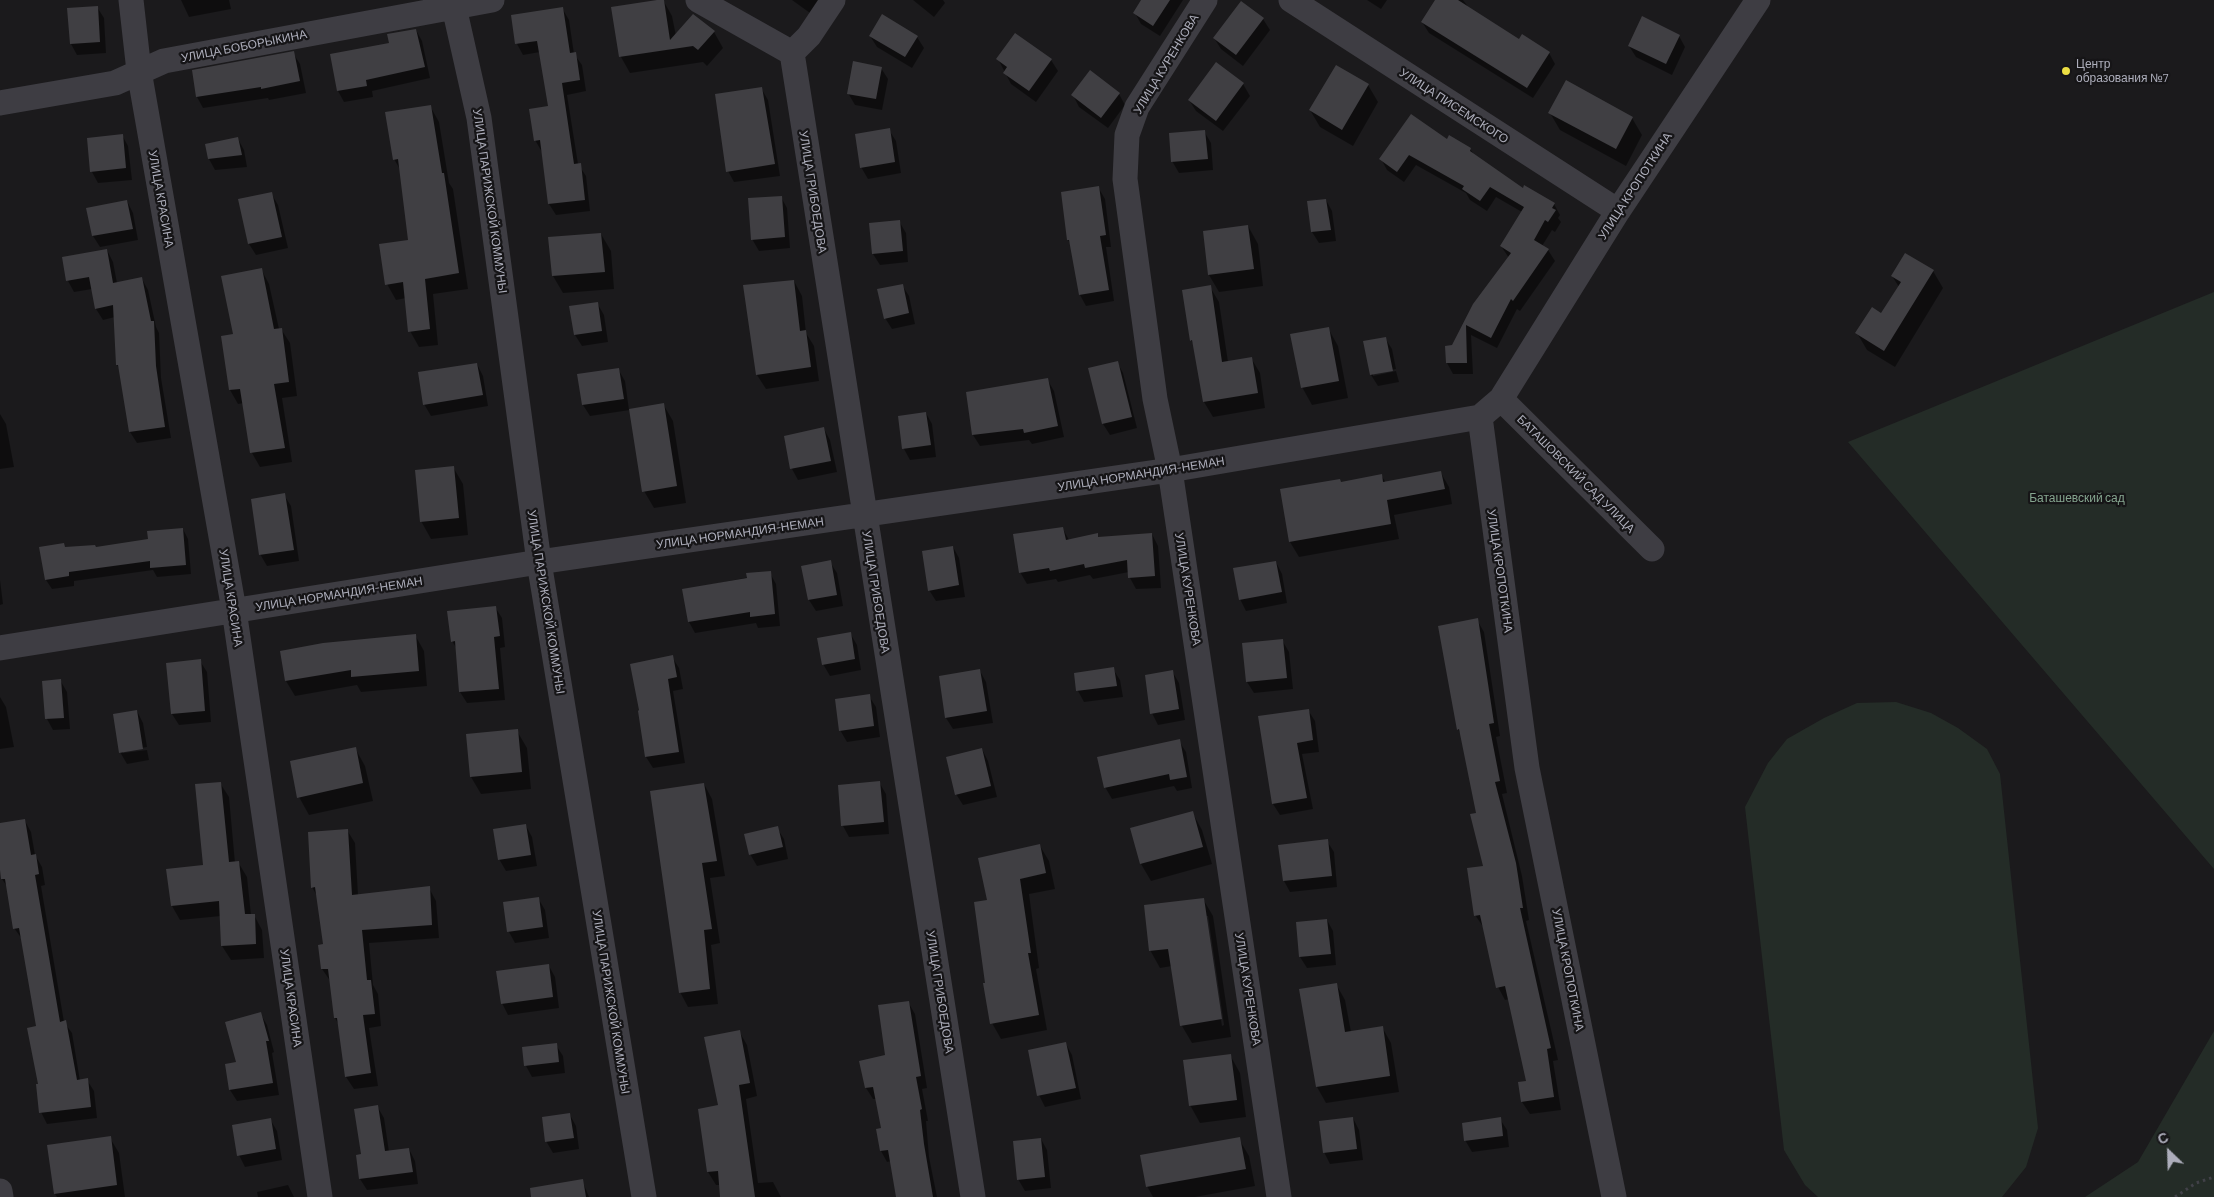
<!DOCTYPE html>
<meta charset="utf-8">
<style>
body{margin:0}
#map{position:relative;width:2214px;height:1197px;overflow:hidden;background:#1b1a1c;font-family:Barlow,sans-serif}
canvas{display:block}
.north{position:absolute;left:2144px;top:1127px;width:50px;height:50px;-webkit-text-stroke:4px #161517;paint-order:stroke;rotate:336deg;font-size:14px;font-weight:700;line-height:20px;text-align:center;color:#adaebb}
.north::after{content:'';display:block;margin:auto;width:18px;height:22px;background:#adaebb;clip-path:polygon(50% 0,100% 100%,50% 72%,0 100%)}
</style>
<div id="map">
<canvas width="2214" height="1197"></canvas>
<div class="north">С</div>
</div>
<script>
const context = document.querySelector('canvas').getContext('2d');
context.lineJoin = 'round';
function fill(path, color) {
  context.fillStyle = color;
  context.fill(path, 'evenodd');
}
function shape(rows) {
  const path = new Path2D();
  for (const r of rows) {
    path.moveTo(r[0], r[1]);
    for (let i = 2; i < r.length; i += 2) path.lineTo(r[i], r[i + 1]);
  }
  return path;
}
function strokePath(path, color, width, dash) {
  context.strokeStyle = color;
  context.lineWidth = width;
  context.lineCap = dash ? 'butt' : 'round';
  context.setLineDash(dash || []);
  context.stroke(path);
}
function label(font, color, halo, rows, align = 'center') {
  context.font = font + ' Barlow,sans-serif';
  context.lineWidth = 4.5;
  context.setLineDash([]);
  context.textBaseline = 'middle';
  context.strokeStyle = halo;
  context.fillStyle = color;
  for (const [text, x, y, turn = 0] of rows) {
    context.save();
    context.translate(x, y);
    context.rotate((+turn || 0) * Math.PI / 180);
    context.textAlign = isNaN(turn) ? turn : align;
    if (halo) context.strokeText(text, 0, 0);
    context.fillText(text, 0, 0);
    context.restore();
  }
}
const green = shape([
 [2214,292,2214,869,1848,442],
 [1896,702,1931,713,1958,728,1987,749,2000,774,2038,1128,2026,1167,2002,1197,1818,1197,1805,1185,1784,1150,1745,807,1768,763,1787,739,1824,718,1857,703],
 [2214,1031,2214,1197,2085,1197,2138,1162]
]);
const shadow = shape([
 [181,0,229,0,231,9,189,17],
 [663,0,672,16,676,36,714,32,723,48,707,66,703,62,630,73,621,57,613,8],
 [792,0,819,0,810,13],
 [913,0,943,0,945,3,934,17],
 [1143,0,1183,0,1160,36,1141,24,1135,13],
 [1367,0,1387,0,1381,9],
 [1436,0,1463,0,1469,8,1520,41,1549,53,1555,64,1533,98,1429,33,1422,22],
 [97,7,104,18,106,53,77,55,71,44],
 [562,8,569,20,574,54,582,65,586,91,567,95,578,164,586,176,590,211,556,215,549,204,542,152,535,140,550,107,540,52,523,55,517,44],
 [1263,19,1270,30,1243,66,1221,49,1214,38],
 [416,30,422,41,430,78,372,91,373,97,344,102,338,91,390,44],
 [870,36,917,37,924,48,912,68,877,47],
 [1679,36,1685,47,1672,75,1636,57,1629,46],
 [293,53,300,64,306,93,269,100,268,98,203,108,197,97],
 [998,59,1051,60,1058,71,1036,102,1011,84],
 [1216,64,1243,84,1250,96,1223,131,1196,111,1189,100],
 [881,68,888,79,882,110,855,105,848,93],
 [1368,85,1378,102,1353,146,1320,127,1310,110],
 [761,88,768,100,780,176,734,182,728,171],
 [1119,94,1125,105,1108,128,1079,107,1073,95],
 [430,106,439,122,449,183,453,189,468,289,433,294,438,345,419,347,410,331,406,298,396,300,387,284,410,241,401,171,394,159],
 [1550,113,1632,118,1642,135,1626,166,1560,130],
 [889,130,896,141,901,173,868,179,861,167],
 [1204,131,1211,143,1213,170,1179,173,1172,161],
 [122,135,128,146,132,180,98,183,92,172,88,139],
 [238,139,244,150,247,167,215,170,209,159],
 [1448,141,1470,149,1475,156,1523,190,1554,204,1560,215,1558,218,1561,222,1555,232,1552,230,1542,246,1548,250,1555,261,1520,311,1517,309,1497,348,1471,335,1473,374,1453,374,1447,363,1446,347,1453,347,1474,305,1509,258,1501,246,1522,212,1496,197,1487,211,1470,200,1466,193,1416,165,1404,182,1387,170,1381,159],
 [1098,187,1105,199,1111,247,1106,247,1114,301,1086,306,1080,295,1072,246,1068,240,1062,193],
 [271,193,278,205,288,248,256,255,249,244,240,200],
 [781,197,787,208,790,248,759,251,752,239],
 [1326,200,1332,211,1336,241,1319,243,1312,232],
 [127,201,133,213,138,240,100,247,93,236,88,209],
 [899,221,906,233,908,262,880,265,873,254],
 [1248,226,1258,244,1263,286,1219,292,1209,275,1204,232],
 [601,234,611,251,614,289,563,293,553,276,549,239],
 [107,250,113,262,117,283,142,279,148,290,156,327,159,333,161,378,171,438,137,443,130,432,121,371,117,365,115,317,103,320,96,309,92,289,74,292,68,281],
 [261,269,269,284,279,329,281,329,290,343,297,396,282,398,292,462,260,467,252,453,244,403,238,404,230,390,234,335],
 [1933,271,1943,288,1895,367,1867,350,1857,333,1881,315,1899,287,1892,276],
 [794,281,802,296,806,333,814,346,819,381,766,389,757,375],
 [902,285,909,296,915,324,892,329,885,318],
 [1210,287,1219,302,1228,362,1251,358,1260,373,1265,408,1213,417,1204,402,1195,347,1191,340],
 [597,303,604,315,608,342,582,346,575,335],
 [1328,328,1338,346,1348,398,1312,405,1302,387],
 [1385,338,1392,349,1396,369,1373,373,1373,376,1396,371,1399,382,1378,386,1371,375],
 [1117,362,1123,373,1137,428,1110,435,1103,424,1089,369],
 [477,364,483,376,488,406,431,416,424,404],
 [618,369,625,381,629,410,663,404,673,421,686,503,654,508,644,491,630,410,590,416,583,405,579,375],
 [1047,379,1054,391,1064,437,1032,444,1029,440,980,446,973,435,968,393],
 [926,413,932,424,936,457,910,460,904,449,899,417],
 [0,414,6,424,14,467,0,469],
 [824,429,830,440,837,472,798,480,792,469],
 [453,467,463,484,468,535,431,539,421,521],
 [1441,473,1449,487,1452,504,1394,515,1399,539,1299,557,1290,542,1282,490,1341,483,1381,475,1386,483],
 [284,495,291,506,299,561,267,566,260,554],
 [183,529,188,539,191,574,157,577,153,570,74,581,74,586,52,589,46,580,65,548,96,548,149,540],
 [1063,529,1069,540,1097,535,1099,538,1152,534,1158,546,1161,588,1136,589,1130,578,1129,572,1093,579,1090,575,1058,582,1056,579,1027,584,1020,572],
 [953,547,959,558,965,597,936,601,929,590],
 [830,562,837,573,843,606,816,611,809,600,803,567],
 [1276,562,1282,574,1287,603,1246,611,1240,599],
 [770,573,776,584,780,626,758,628,756,623,695,633,689,622,683,590],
 [0,580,3,604,0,605],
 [495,607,502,618,505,647,500,648,505,700,467,703,460,692,457,649,452,641],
 [1477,620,1484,632,1500,736,1496,737,1507,793,1502,794,1522,876,1529,920,1526,921,1558,1060,1553,1061,1561,1110,1530,1114,1522,1102,1520,1083,1527,1082,1509,999,1505,1000,1498,987,1484,928,1475,915,1485,867,1478,814,1462,737,1458,729],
 [850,633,857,645,861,670,830,676,823,664],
 [415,635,424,651,427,686,361,692,357,685,295,696,286,681],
 [1282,640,1289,652,1293,689,1254,693,1247,682,1244,644],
 [672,657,679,668,683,689,673,691,685,763,653,768,646,757],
 [200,661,207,672,211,722,179,725,172,714,167,664],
 [1113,669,1120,680,1123,697,1084,702,1078,691,1075,674],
 [980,671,986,682,993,723,953,729,946,718],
 [1172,671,1179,683,1185,720,1158,725,1152,713],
 [60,680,67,692,70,729,53,730,47,719,43,682],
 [869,696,876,707,880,737,847,742,840,730],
 [0,697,6,707,14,747,0,749],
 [1308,710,1315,721,1319,752,1302,754,1313,809,1280,815,1273,804,1259,717],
 [137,711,143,723,147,747,123,751,123,753,147,750,149,760,127,764,120,752],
 [517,731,527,748,531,789,481,794,471,777],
 [1179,741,1186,752,1192,788,1177,791,1174,786,1112,799,1105,787],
 [355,748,365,766,373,801,309,815,299,797],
 [982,749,988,761,997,797,963,805,956,794],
 [879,782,886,794,889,834,849,837,843,826],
 [220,783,229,797,235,863,238,862,247,877,251,915,254,915,262,930,264,958,231,960,222,946,221,916,180,920,172,906,167,870,205,866],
 [704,784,712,799,725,876,710,878,720,943,711,945,718,1004,688,1007,680,992],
 [1192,812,1202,830,1212,864,1151,881,1141,864],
 [25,821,31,832,35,855,42,867,45,885,41,886,64,1022,72,1033,80,1081,87,1080,94,1091,97,1118,47,1124,41,1112,37,1027,22,939,14,928,8,888,2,879,0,863,0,825],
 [526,826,532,837,537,866,506,871,499,859],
 [777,828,784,839,788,859,757,866,750,854],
 [347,830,355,843,358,895,429,888,436,901,439,938,369,943,373,985,378,994,381,1026,369,1028,378,1086,354,1089,346,1077,339,1025,335,1018,331,982,322,969,324,945,317,896,312,887],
 [1327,841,1334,852,1337,887,1290,892,1284,881,1280,846],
 [1040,846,1049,861,1055,889,1029,894,1039,968,1036,969,1047,1030,1001,1039,992,1023,987,984,988,901],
 [538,898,545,910,549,938,515,943,509,932,505,903],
 [1203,899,1213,916,1231,1037,1192,1043,1182,1026,1172,966,1160,968,1150,950],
 [1205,916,1208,916,1224,1025,1222,1026],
 [1327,920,1333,931,1336,965,1307,968,1300,957],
 [549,966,555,977,559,1008,508,1015,502,1003],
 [1336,984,1345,1000,1351,1032,1382,1027,1391,1043,1399,1092,1326,1103,1317,1087,1300,990],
 [908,1002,915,1014,927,1088,922,1089,928,1121,926,1121,929,1157,937,1197,898,1197,891,1161,887,1162,881,1151,883,1130,877,1099,873,1099,866,1088,861,1062,886,1056],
 [260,1013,267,1025,274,1052,272,1053,279,1095,237,1101,230,1090,226,1065,238,1063],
 [739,1031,747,1045,757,1096,746,1099,758,1183,773,1182,781,1197,721,1197,720,1185,716,1185,708,1172,719,1106],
 [1066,1044,1072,1055,1081,1099,1045,1107,1039,1095],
 [556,1045,563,1056,565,1073,532,1077,526,1066],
 [1230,1055,1240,1073,1246,1117,1200,1123,1190,1105],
 [377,1106,384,1118,389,1152,409,1149,415,1161,418,1184,367,1190,360,1179,363,1155],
 [570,1115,576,1126,579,1149,553,1153,546,1141],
 [1353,1118,1359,1130,1363,1160,1330,1164,1324,1152],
 [270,1119,277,1131,282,1160,245,1167,239,1155],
 [1500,1119,1507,1130,1509,1147,1472,1152,1465,1140],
 [110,1138,119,1153,125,1197,57,1197,55,1194],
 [1041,1139,1047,1150,1051,1188,1025,1191,1018,1179],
 [1239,1139,1249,1156,1255,1186,1195,1197,1153,1197,1147,1186],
 [582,1180,589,1197,548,1197],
 [288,1185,294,1197,258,1197,257,1192]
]);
const building = shape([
 [657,0,664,0,670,40,693,14,715,31,698,50,693,46,619,57,611,7],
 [1141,0,1170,0,1153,26,1133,13],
 [1435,0,1458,0,1519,39,1522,34,1550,52,1527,88,1421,22],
 [1241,1,1264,18,1236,55,1213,38],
 [98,6,100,42,70,44,67,8],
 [563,7,570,53,576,52,580,80,562,83,574,164,581,163,585,200,548,204,540,140,534,141,529,109,548,106,537,41,515,44,511,15],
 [882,14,918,36,905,57,869,36],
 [1642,16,1680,35,1666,64,1628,46],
 [416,29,425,67,366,80,367,86,337,91,330,54,389,43,387,34],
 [1015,33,1052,59,1029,91,1003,73,1007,67,996,59],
 [294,51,300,81,261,89,261,87,196,97,192,70],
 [853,61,882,67,876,99,847,94],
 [1216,62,1244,83,1216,121,1188,100],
 [1336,65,1369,84,1342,130,1309,110],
 [1090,70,1120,93,1101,118,1071,95],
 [1566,80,1633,117,1616,149,1548,113],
 [762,87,775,164,726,172,715,94],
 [431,105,442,173,444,173,459,273,425,279,430,329,408,332,403,282,385,285,379,244,408,240,398,159,393,160,385,112],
 [1411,114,1447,139,1449,135,1471,148,1470,151,1523,188,1524,185,1555,203,1552,208,1556,210,1548,222,1545,220,1534,240,1549,249,1513,301,1511,299,1491,338,1466,325,1467,363,1446,363,1445,346,1452,345,1473,304,1511,253,1500,246,1524,207,1490,187,1480,201,1462,189,1464,186,1409,155,1397,172,1379,159],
 [890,128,895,162,860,168,855,134],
 [1205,130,1208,159,1171,162,1169,133],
 [123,134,126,168,90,172,87,138],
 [238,137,242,155,208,159,205,144],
 [1099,186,1106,235,1100,236,1109,290,1079,295,1069,240,1067,240,1061,192],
 [272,192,282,237,248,244,238,199],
 [782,196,785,237,751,240,748,198],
 [1326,199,1331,230,1311,232,1307,201],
 [127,200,133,229,92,236,86,208],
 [900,220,903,251,872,254,869,223],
 [1248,225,1254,269,1208,275,1203,231],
 [601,233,605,272,552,276,548,237],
 [107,249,113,283,142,277,151,321,154,321,156,366,165,427,129,432,118,365,116,365,113,305,95,309,89,277,66,281,62,257],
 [1905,253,1934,270,1884,351,1855,333,1872,307,1881,313,1901,282,1891,276],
 [262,268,274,329,282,328,289,382,274,384,285,448,250,453,240,389,229,390,221,336,233,334,221,276],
 [794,280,800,331,806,330,811,367,756,375,743,285],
 [903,284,909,313,884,319,877,289],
 [1211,285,1222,362,1252,357,1258,393,1203,402,1192,340,1190,341,1182,290],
 [598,302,602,331,574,335,569,306],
 [1329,327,1339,381,1301,388,1290,334],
 [1386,337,1393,371,1370,375,1363,341],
 [1118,361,1132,417,1102,424,1088,368],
 [477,363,483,395,423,405,418,372],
 [619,368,624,399,582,405,577,374],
 [1048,378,1058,426,1024,433,1023,429,972,435,966,392],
 [664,403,677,486,642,492,629,409],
 [926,412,931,445,902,449,898,416],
 [824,427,831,461,790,469,784,436],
 [454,466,459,518,420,522,415,470],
 [1441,471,1445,489,1387,500,1391,524,1289,542,1280,489,1340,479,1341,482,1382,474,1383,482],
 [285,493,294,550,259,555,251,499],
 [1063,527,1066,540,1098,533,1098,537,1152,533,1155,576,1128,578,1127,560,1085,568,1084,564,1050,571,1049,568,1019,573,1013,534],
 [183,528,186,565,150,568,150,561,69,572,69,576,45,580,39,547,64,543,65,547,95,545,96,547,148,539,147,531],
 [953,546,959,585,928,591,922,551],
 [831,560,837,595,808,600,801,566],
 [1276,561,1282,592,1239,600,1233,568],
 [771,571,775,614,750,617,750,612,688,622,682,589,747,578,746,573],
 [496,606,500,636,494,637,499,689,459,692,455,641,451,642,447,611],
 [1478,618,1494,723,1489,724,1500,781,1495,782,1516,863,1523,908,1520,908,1551,1048,1547,1049,1554,1097,1521,1102,1518,1082,1526,1081,1505,986,1496,988,1480,915,1474,916,1467,868,1483,866,1470,814,1476,813,1459,729,1457,730,1438,626],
 [851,632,855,659,822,665,817,638],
 [416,634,419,671,351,677,351,670,285,681,280,651,323,643],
 [1283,639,1287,678,1246,682,1242,643],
 [673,655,677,677,668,679,679,752,645,757,638,711,639,710,630,664],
 [201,659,205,711,171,714,166,663],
 [1114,667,1117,686,1076,691,1074,673],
 [980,669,987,711,945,718,939,676],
 [1173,670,1179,709,1150,714,1145,675],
 [61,679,64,718,45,719,42,681],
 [870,694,874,726,839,731,835,699],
 [1309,709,1313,740,1297,743,1307,798,1272,804,1258,716],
 [137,710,143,749,119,753,113,714],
 [518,729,522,772,470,777,466,734],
 [1180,739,1187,777,1170,780,1169,774,1104,788,1097,757],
 [356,747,363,783,297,798,290,761],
 [982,748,991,786,955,795,946,757],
 [880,781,884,822,841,826,838,785],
 [221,782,229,862,239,861,245,914,255,914,256,944,221,946,219,901,171,906,166,869,203,865,195,784],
 [704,783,717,861,702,863,712,929,704,930,710,989,679,993,650,791],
 [1193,811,1203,847,1140,864,1130,828],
 [25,819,31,855,36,854,39,874,35,875,60,1022,66,1020,77,1080,88,1078,91,1107,39,1113,36,1084,38,1084,27,1028,36,1026,19,928,13,929,5,879,1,879,0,870,0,823],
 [526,824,531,855,498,860,493,829],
 [778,826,783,847,749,855,744,834],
 [348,829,352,895,430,886,432,925,362,930,367,980,371,980,375,1014,363,1015,371,1073,345,1077,337,1018,334,1018,328,969,321,969,318,945,323,944,315,887,311,888,308,832],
 [1328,839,1332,876,1283,881,1278,845],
 [1040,844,1046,873,1020,879,1031,953,1028,953,1039,1015,990,1024,983,983,985,983,974,902,987,900,978,858],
 [539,897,543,927,507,932,503,902],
 [1204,898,1222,1019,1180,1026,1168,949,1149,951,1144,905],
 [1327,919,1331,954,1299,957,1296,922],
 [549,964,553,997,501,1004,496,971],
 [1337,983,1345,1032,1383,1026,1390,1076,1316,1087,1299,989],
 [909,1001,921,1076,916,1077,922,1109,920,1110,924,1144,933,1197,896,1197,888,1150,880,1151,876,1129,881,1128,873,1087,865,1088,859,1061,885,1055,878,1005],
 [261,1012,269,1041,266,1041,273,1083,229,1090,225,1064,236,1062,225,1022],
 [740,1030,750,1083,739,1085,755,1197,720,1197,718,1171,707,1172,698,1109,718,1105,704,1037],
 [1066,1042,1076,1088,1037,1096,1028,1050],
 [557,1043,559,1062,524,1066,522,1047],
 [1231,1054,1237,1100,1189,1106,1183,1060],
 [378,1105,385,1151,409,1148,413,1172,359,1179,356,1155,361,1154,354,1109],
 [570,1113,574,1138,545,1142,542,1117],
 [1353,1117,1357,1149,1323,1153,1319,1121],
 [1501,1117,1503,1136,1464,1141,1462,1123],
 [271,1118,276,1149,237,1156,232,1125],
 [111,1136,117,1185,54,1194,47,1145],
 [1240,1137,1246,1169,1146,1187,1140,1155],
 [1041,1138,1045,1177,1017,1180,1013,1141],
 [583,1179,586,1197,531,1197,530,1188]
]);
const path = shape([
 [2175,1197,2196,1183,2214,1177]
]);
const street = shape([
 [131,0,139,71,234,610,320,1197],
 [698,0,792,53],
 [833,0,809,36,792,53,973,1197],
 [1205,0,1137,107,1127,135,1125,179,1155,399,1170,470,1279,1197],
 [1291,0,1618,211],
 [454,7,479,118,539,562,644,1197],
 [0,103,115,83,164,61,492,0],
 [1501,399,1652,549],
 [1480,417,1527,768,1614,1197],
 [0,648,539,562,1170,470,1480,417,1501,399,1618,211,1758,0],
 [0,1191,1,1197]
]);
const markers = [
 [2066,71,5,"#ecde43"]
];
const streetNames = [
 ["УЛИЦА БОБОРЫКИНА",244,46,-11],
 ["УЛИЦА КУРЕНКОВА",1166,64,-59],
 ["УЛИЦА ПИСЕМСКОГО",1454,106,33],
 ["УЛИЦА КРОПОТКИНА",1635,186,-57],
 ["УЛИЦА ГРИБОЕДОВА",813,192,81],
 ["УЛИЦА КРАСИНА",161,199,80],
 ["УЛИЦА ПАРИЖСКОЙ КОММУНЫ",490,201,82],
 ["УЛИЦА НОРМАНДИЯ-НЕМАН",1141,474,-9],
 ["БАТАШОВСКИЙ САД УЛИЦА",1576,474,45],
 ["УЛИЦА НОРМАНДИЯ-НЕМАН",740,533,-8],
 ["УЛИЦА КРОПОТКИНА",1500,571,82],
 ["УЛИЦА КУРЕНКОВА",1188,589,81],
 ["УЛИЦА ГРИБОЕДОВА",876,592,81],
 ["УЛИЦА НОРМАНДИЯ-НЕМАН",339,594,-9],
 ["УЛИЦА КРАСИНА",231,598,81],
 ["УЛИЦА ПАРИЖСКОЙ КОММУНЫ",546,602,81],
 ["УЛИЦА КРОПОТКИНА",1568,970,79],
 ["УЛИЦА КУРЕНКОВА",1248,989,81],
 ["УЛИЦА ГРИБОЕДОВА",940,992,81],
 ["УЛИЦА КРАСИНА",291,998,82],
 ["УЛИЦА ПАРИЖСКОЙ КОММУНЫ",611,1002,81]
];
const poiNames = [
 ["Центр",2076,64],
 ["образования №7",2076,78]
];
const parkNames = [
 ["Баташевский сад",2077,498]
];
fill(green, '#242c27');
fill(shadow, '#0007');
fill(building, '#403f43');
strokePath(path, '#414148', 3, [2.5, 4]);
strokePath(street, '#3e3d43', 25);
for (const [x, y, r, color] of markers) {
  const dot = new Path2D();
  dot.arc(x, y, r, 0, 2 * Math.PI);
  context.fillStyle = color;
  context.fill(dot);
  strokePath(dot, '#161517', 2);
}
label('12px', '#adaebb', '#161517', streetNames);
label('12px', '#adaebb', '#161517', poiNames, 'left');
label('12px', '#85a58f', '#161517', parkNames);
</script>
